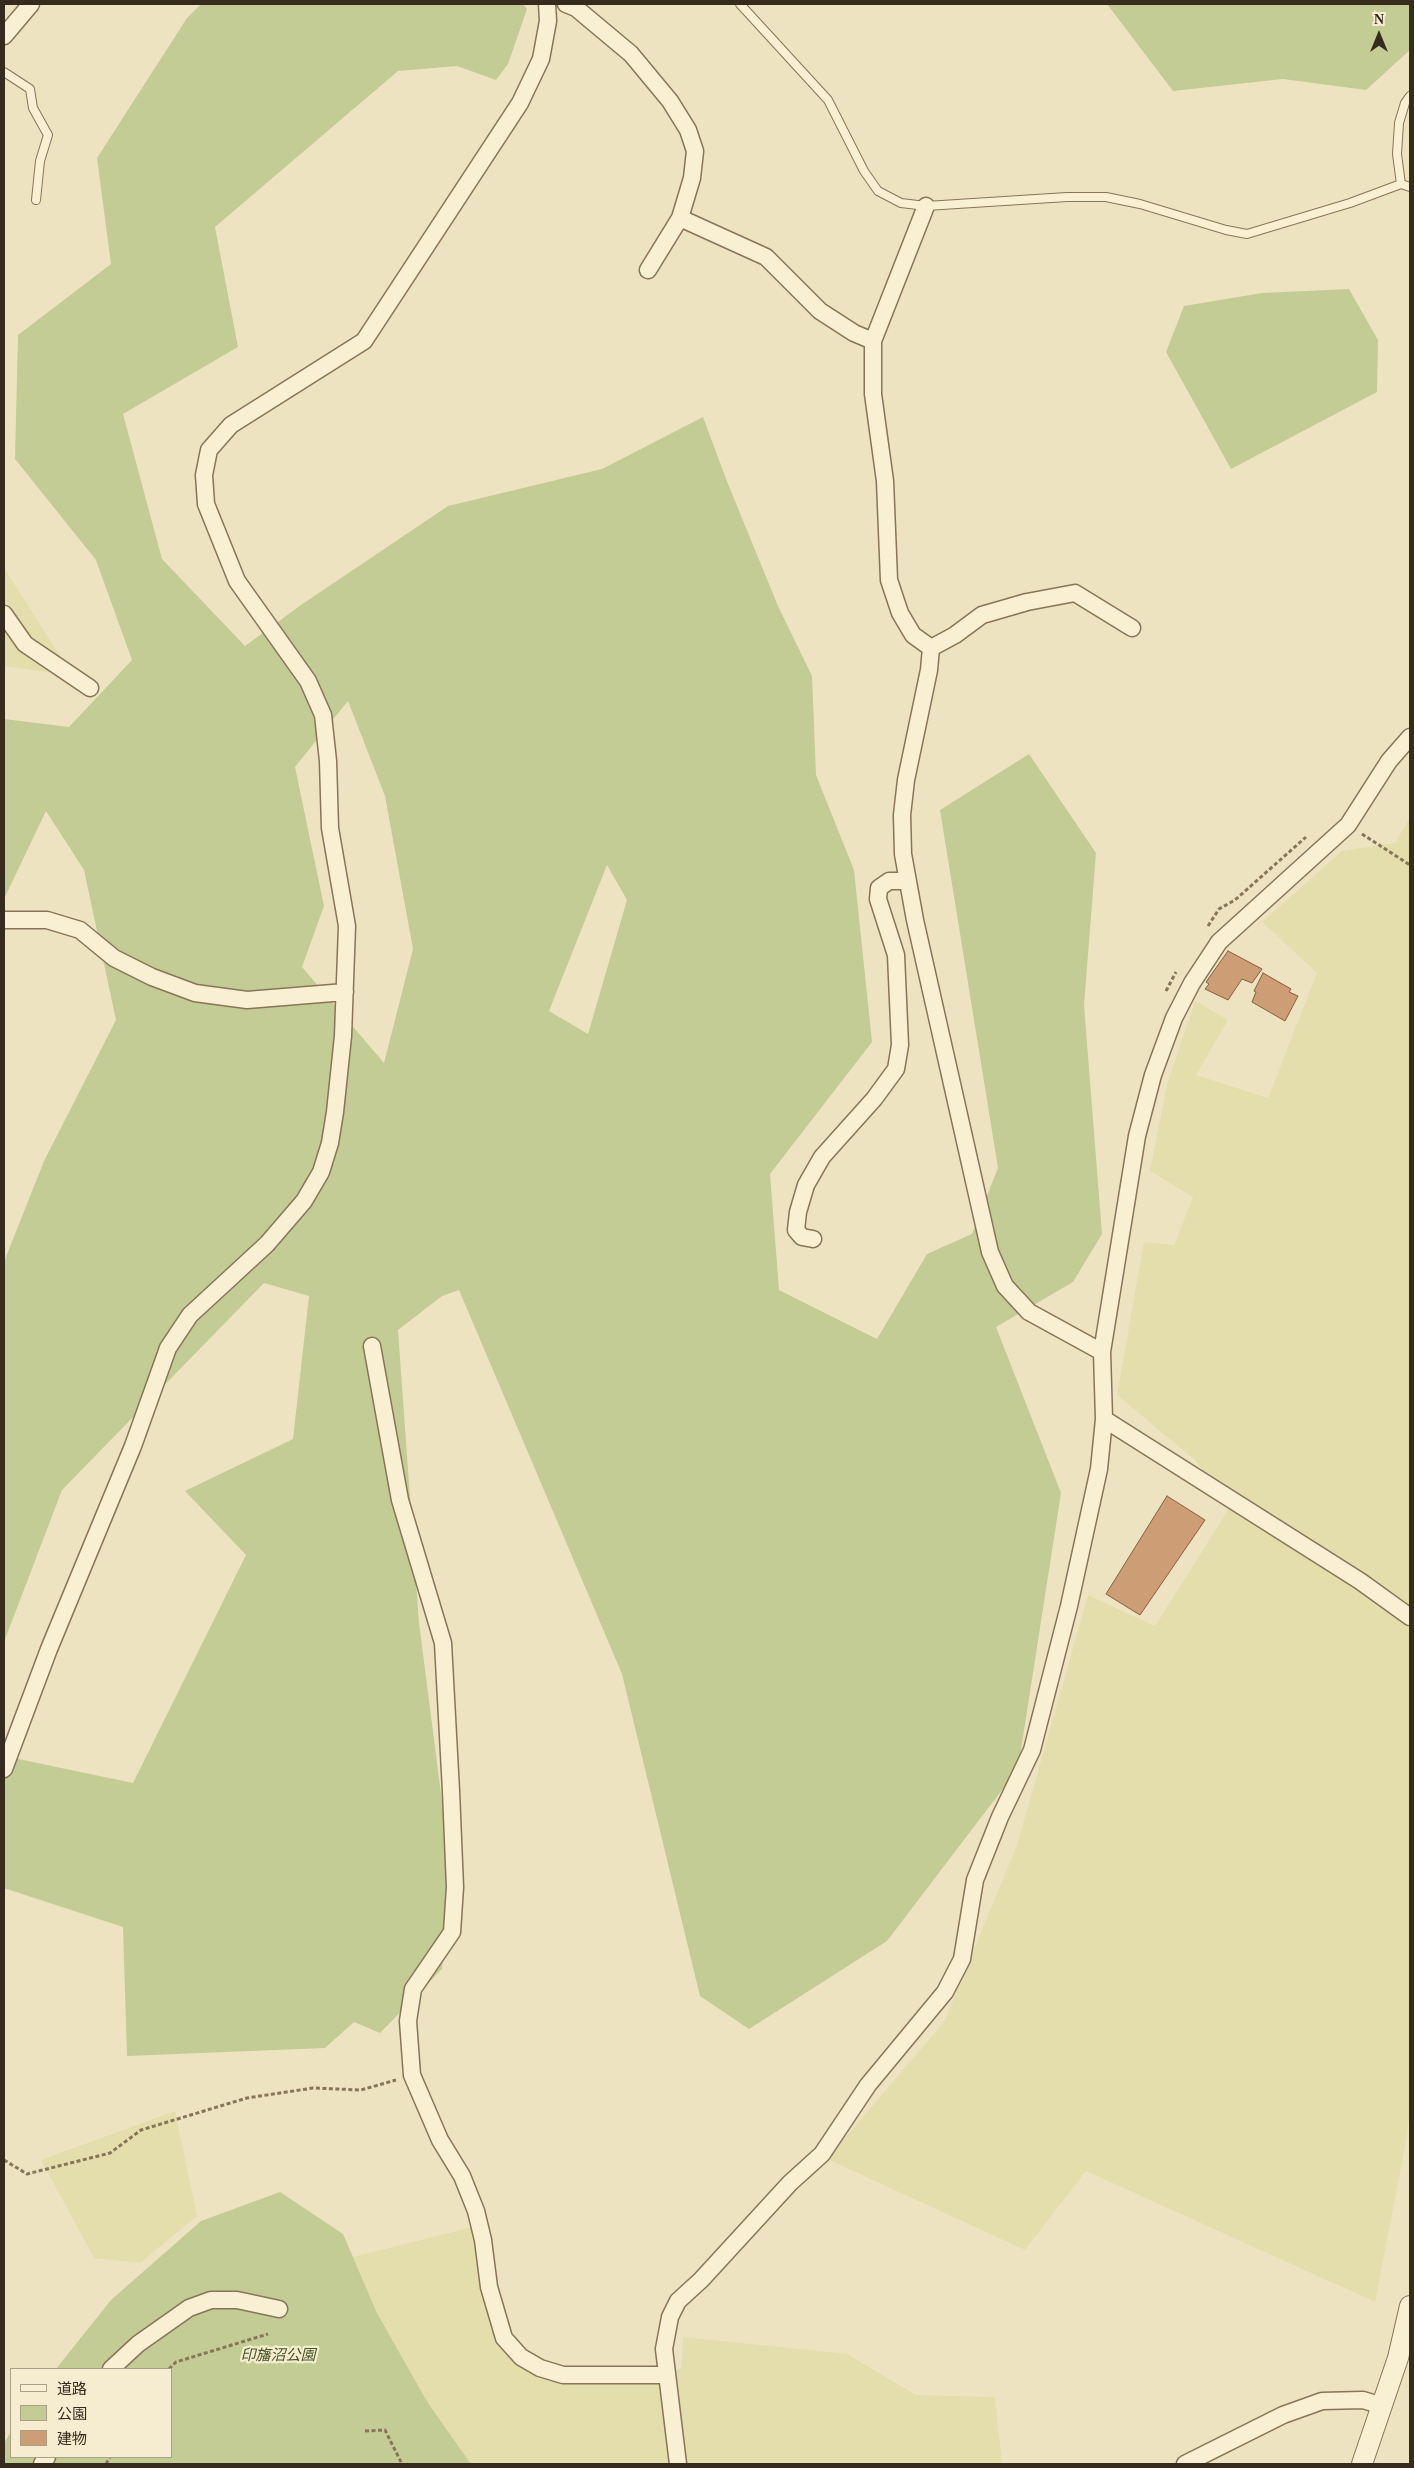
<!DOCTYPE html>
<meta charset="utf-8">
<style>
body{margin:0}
#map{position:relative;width:1414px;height:2468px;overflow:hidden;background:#eee3c0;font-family:"Times New Roman","Noto Sans JP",serif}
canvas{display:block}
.frame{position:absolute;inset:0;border:5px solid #372b1d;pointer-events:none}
.legend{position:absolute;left:10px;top:2368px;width:162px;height:90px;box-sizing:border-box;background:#f6edd0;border:1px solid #aa9f88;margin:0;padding:6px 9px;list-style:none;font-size:15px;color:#372b1d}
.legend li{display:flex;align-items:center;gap:10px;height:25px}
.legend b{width:25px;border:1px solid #aa9f88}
.north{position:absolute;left:1354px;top:10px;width:50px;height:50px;-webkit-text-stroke:4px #f6edd0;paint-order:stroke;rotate:0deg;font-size:14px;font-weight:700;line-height:20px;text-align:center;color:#372b1d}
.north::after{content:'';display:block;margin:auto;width:18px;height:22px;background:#372b1d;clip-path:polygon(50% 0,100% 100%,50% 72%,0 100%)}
</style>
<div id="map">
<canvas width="1414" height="2468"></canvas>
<div class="frame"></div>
<ul class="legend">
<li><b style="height:6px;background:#f9f0d3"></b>道路</li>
<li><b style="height:14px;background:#c3cc94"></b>公園</li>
<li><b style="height:14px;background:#cd9e75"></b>建物</li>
</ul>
<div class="north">N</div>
</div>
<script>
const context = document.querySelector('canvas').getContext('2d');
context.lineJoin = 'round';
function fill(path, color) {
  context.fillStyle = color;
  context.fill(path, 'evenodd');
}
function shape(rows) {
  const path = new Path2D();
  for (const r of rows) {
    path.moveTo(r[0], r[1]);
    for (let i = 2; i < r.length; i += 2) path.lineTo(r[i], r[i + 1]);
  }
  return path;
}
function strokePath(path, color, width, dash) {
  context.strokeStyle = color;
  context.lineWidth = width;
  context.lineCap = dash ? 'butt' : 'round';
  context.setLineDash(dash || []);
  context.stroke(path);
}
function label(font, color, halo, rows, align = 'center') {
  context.font = font + ' "Times New Roman","Noto Sans JP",serif';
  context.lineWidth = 4.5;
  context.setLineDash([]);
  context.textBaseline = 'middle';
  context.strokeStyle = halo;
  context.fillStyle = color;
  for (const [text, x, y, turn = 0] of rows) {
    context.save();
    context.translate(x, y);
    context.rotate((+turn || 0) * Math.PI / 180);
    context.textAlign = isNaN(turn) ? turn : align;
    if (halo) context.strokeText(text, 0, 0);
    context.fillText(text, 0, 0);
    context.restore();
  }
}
const farmland = shape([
 [4,571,6,571,73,676,4,666],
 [1410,817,1410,2108,1407,2136,1375,2302,1086,2171,1025,2250,827,2159,944,2022,1017,1845,1088,1595,1155,1626,1230,1507,1195,1460,1117,1395,1144,1242,1174,1245,1193,1197,1150,1171,1167,1085,1195,1001,1228,1020,1196,1075,1268,1098,1317,973,1262,922,1342,851,1395,843],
 [175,2111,197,2216,140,2263,94,2258,41,2160],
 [473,2227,493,2326,534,2364,618,2371,681,2369,683,2337,847,2354,916,2395,995,2397,1002,2464,471,2464,428,2403,377,2313,353,2257]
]);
const green = shape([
 [201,4,523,4,527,9,508,64,496,80,457,66,398,71,215,227,238,347,123,414,162,559,245,646,301,605,448,506,602,469,703,417,728,484,778,606,812,676,816,775,854,870,872,1042,770,1174,779,1290,877,1339,927,1254,972,1234,998,1168,940,810,1029,754,1096,853,1084,1005,1102,1234,1073,1282,996,1327,1061,1493,1018,1769,887,1941,749,2029,700,1996,622,1674,459,1290,442,1296,398,1330,419,1623,450,1864,442,1969,380,2033,354,2022,325,2048,127,2056,123,1927,4,1888,4,1756,133,1783,246,1555,185,1491,293,1439,309,1296,264,1283,62,1490,4,1642,4,1262,44,1161,116,1020,84,870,46,811,4,899,4,719,69,727,132,660,96,560,15,459,18,335,111,264,97,158,187,18],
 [348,701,385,796,413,949,384,1063,302,967,324,906,295,767],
 [607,865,627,900,588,1034,549,1011],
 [1107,4,1410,4,1410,50,1366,90,1283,79,1173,91],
 [1349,289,1378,340,1377,392,1231,469,1166,352,1184,306,1262,293],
 [280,2192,343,2234,377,2313,428,2403,471,2464,4,2464,4,2443,11,2432,11,2457,171,2457,171,2369,56,2369,111,2300,201,2221]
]);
const building = shape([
 [1228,951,1262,969,1252,983,1242,979,1228,1000,1205,989,1209,984,1206,982,1228,951],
 [1263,973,1291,989,1289,992,1298,996,1285,1021,1252,1002,1256,992,1254,991,1263,973],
 [1167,1496,1205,1520,1140,1615,1106,1594,1167,1496]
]);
const path = shape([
 [1362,834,1410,865],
 [1208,926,1219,909,1235,900,1306,837],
 [1166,991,1176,972],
 [4,2160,27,2174,110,2153,141,2130,247,2098,313,2088,361,2090,396,2080],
 [169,2369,176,2362,268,2334],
 [365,2431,385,2430,402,2464],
 [106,2464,110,2457]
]);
const service = shape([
 [740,4,828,100,864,171,878,191,901,203,926,206,1067,197,1106,197,1140,204,1226,230,1247,234,1350,203,1401,184,1410,187],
 [4,72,30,89,33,108,48,135,40,161,36,200],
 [1401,184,1397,154,1399,123,1405,103,1410,96]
]);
const minor = shape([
 [566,4,576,8,631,54,670,101,688,130,695,151,692,178,680,218,648,270],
 [4,36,31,4],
 [680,218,766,257,820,311,854,333,873,341,873,394,885,481,889,580,900,613,913,635,931,648,929,670,906,780,902,815,903,854,915,920,990,1252,1005,1286,1029,1312,1102,1352],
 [873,341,926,206],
 [4,614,25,644,90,688],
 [931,648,955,635,982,615,1027,602,1075,593,1132,628],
 [4,920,47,920,80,930,114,958,152,977,195,993,247,1000,345,992],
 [813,1239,802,1237,796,1230,798,1212,806,1185,822,1157,874,1099,896,1069,900,1045,896,955,878,899,879,888,889,881,906,881],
 [372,1346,400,1500,443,1643,451,1791,455,1887,452,1932,413,1989,408,2021,412,2075,440,2140,462,2176,476,2211,483,2240,489,2287,504,2338,521,2357,540,2368,563,2375,666,2375],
 [1104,1419,1360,1581,1410,1617],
 [4,1769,49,1649,133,1446,168,1348,190,1315,267,1244,304,1201,321,1172,330,1143,335,1112,343,1036,347,926,330,828,328,761,323,715,308,681,237,581,206,504,204,475,209,450,231,425,364,341,520,103,541,59,548,21,547,4],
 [111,2369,138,2344,189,2308,211,2300,237,2300,279,2309],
 [42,2464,47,2457],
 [678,2464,664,2349,670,2317,678,2301,701,2280,790,2183,822,2154,868,2085,945,1992,962,1959,975,1880,1000,1817,1032,1750,1069,1606,1099,1469,1104,1419,1102,1352,1137,1136,1153,1075,1174,1018,1192,983,1219,942,1348,825,1389,761,1410,737],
 [1185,2464,1283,2415,1322,2401,1363,2400,1383,2406]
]);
const tertiary = shape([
 [1362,2464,1398,2358,1410,2306]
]);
const parkNames = [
 ["印旛沼公園",278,2356]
];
fill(farmland, '#e4dead');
fill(green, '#c3cc94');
fill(building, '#cd9e75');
strokePath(building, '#875e3d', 1);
strokePath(service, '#887458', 10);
strokePath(minor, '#887458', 19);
strokePath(tertiary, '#887458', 22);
strokePath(path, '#887458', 3, [4, 2.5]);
strokePath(service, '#f9f0d3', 8);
strokePath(minor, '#f9f0d3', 16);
strokePath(tertiary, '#f9f0d3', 20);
label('italic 15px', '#455423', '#f6edd0', parkNames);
</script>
